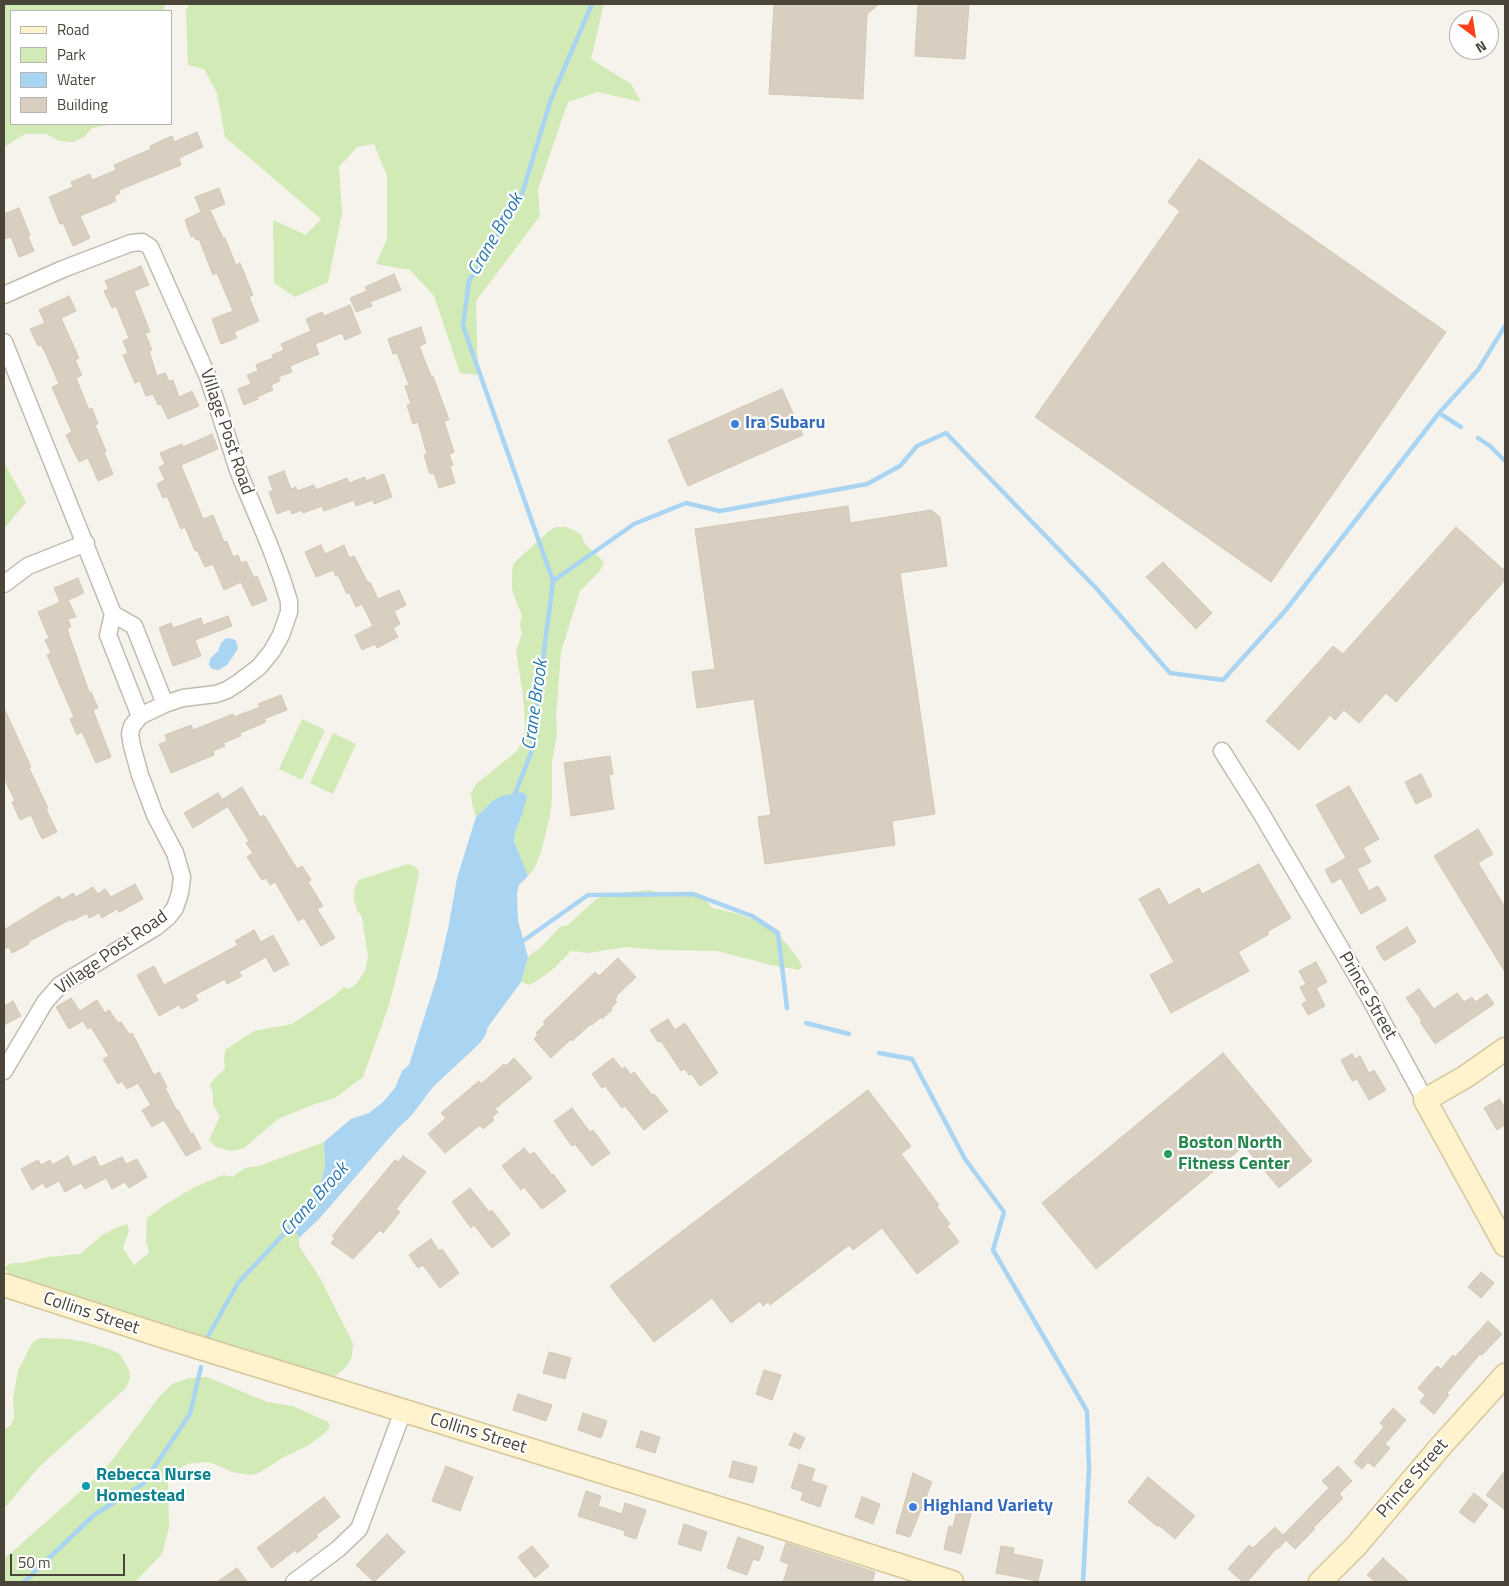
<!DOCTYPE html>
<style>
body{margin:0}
#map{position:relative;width:1509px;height:1586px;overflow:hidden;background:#f6f3ec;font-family:"Titillium Web",sans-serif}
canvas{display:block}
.frame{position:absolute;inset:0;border:5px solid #4b4439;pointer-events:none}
.legend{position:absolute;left:10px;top:10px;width:162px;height:115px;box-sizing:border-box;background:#fff;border:1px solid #b7b4b0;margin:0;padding:6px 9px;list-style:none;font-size:15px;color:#4b4439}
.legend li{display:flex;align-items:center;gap:10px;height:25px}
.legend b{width:25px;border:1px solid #b7b4b0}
.north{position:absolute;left:1449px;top:10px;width:50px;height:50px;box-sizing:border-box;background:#fff;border:1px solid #b7b4b0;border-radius:50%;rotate:149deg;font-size:14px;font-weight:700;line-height:20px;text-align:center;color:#4b4439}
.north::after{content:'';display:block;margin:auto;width:18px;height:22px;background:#fc3f1d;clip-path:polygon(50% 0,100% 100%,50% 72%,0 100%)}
.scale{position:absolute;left:10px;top:1554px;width:115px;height:22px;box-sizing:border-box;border:2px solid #4b4439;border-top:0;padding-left:6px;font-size:15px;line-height:18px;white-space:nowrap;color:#4b4439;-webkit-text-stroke:4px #fff;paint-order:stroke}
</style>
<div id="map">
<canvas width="1509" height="1586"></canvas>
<div class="frame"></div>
<ul class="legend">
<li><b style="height:6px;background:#fff3cd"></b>Road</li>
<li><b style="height:14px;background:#d2eab5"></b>Park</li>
<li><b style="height:14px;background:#a9d4f2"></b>Water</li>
<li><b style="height:14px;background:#d8cfc1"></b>Building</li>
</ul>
<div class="north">N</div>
<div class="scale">50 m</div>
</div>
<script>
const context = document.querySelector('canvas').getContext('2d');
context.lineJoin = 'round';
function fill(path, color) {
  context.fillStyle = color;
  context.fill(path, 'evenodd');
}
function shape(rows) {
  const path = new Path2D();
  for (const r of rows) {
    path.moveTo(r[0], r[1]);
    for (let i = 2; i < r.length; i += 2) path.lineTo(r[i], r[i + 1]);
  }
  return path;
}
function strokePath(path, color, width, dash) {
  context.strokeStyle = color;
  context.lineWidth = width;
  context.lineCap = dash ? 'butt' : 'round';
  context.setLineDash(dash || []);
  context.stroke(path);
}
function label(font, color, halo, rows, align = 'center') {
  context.font = font + ' "Titillium Web",sans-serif';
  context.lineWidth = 4.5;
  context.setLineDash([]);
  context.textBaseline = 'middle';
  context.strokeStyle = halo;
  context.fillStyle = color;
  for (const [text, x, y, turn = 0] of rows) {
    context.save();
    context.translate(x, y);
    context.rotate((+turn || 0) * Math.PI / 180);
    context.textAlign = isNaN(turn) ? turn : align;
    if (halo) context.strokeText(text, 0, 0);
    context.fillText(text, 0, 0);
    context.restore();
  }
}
const green = shape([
 [4,4,165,4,164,11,11,11,11,124,114,124,92,128,84,137,73,142,59,141,47,134,25,134,4,147],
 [189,4,604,4,591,59,631,84,641,102,598,92,568,102,538,189,540,216,476,301,478,375,460,373,434,296,410,270,376,264,387,239,387,176,374,144,357,147,339,167,342,213,328,282,295,297,274,283,273,220,306,235,321,219,225,137,217,93,204,69,188,65,186,11],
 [4,462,26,502,4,529],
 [556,527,565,527,574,530,581,535,585,544,604,562,600,571,580,591,561,652,556,716,557,734,552,761,552,798,550,816,541,852,534,869,528,876,514,841,515,832,522,815,494,800,476,817,472,803,471,793,475,785,518,750,524,733,525,724,523,696,516,651,522,634,520,625,522,616,512,590,512,572,514,563,548,532],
 [302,719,325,730,302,780,279,769],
 [333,733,356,744,333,794,310,783],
 [408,864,416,867,419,872,408,930,389,1005,363,1077,335,1098,312,1105,278,1119,244,1148,231,1151,216,1147,209,1140,220,1116,213,1105,213,1094,210,1085,213,1080,225,1069,224,1061,225,1050,254,1031,292,1024,334,996,344,987,349,989,356,984,365,971,368,957,362,917,357,910,354,900,354,893,356,884,359,880],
 [649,890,666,895,694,892,702,895,712,908,739,914,756,921,771,930,785,942,797,957,802,966,799,970,771,965,717,951,662,950,625,947,589,953,571,951,552,970,537,981,529,985,521,982,528,957,541,947,560,927,568,925,595,900,603,895],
 [324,1142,325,1167,319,1189,308,1207,291,1223,299,1238,299,1246,320,1278,353,1343,352,1356,348,1364,343,1370,327,1383,18,1287,4,1267,12,1263,22,1263,48,1257,80,1254,101,1236,115,1228,127,1224,129,1231,123,1248,134,1265,149,1253,146,1240,147,1218,166,1204,193,1188,218,1177,224,1175,232,1177,245,1168,259,1166],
 [40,1338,68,1339,86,1342,112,1350,120,1354,129,1370,130,1379,126,1388,38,1468,4,1509,4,1430,11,1425,14,1417,13,1398,18,1371,32,1343],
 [207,1377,267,1402,293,1406,328,1422,330,1427,324,1434,307,1446,282,1458,259,1473,250,1475,232,1472,215,1464,207,1462,188,1464,180,1468,168,1482,169,1527,162,1554,135,1582,4,1582,4,1559,90,1483,110,1463,159,1397,172,1384,189,1378]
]);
const water = shape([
 [226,638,233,639,236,641,238,648,236,652,227,665,218,670,212,669,209,665,210,659,218,651,221,643],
 [522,792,527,796,522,815,515,832,514,841,528,876,519,885,517,894,518,921,528,957,521,982,488,1027,485,1036,480,1043,433,1087,411,1116,397,1129,319,1219,299,1238,291,1223,308,1207,319,1189,325,1167,324,1142,351,1119,369,1113,383,1102,395,1088,402,1071,409,1065,437,977,449,924,457,878,476,817,494,800,502,796]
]);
const stream = shape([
 [1439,413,1461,427],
 [1478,438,1490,446,1505,461],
 [553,581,634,524,686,503,720,511,867,484,900,466,917,446,946,433,1096,588,1170,673,1223,680,1285,611,1439,413,1478,370,1505,326],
 [513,799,531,753,553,581,463,326,469,281,521,197,551,99,592,4],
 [520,943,588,895,693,894,752,916,778,933,787,1008],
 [806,1023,849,1034],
 [879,1053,912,1059,965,1159,1004,1212,993,1250,1087,1411,1089,1469,1083,1582],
 [207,1338,238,1283,295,1222],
 [24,1582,94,1515,143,1484,190,1414,201,1367]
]);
const building = shape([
 [774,4,879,4,867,14,863,99,769,94,774,4],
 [918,4,969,4,965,59,915,56,918,4],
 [197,132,203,147,179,158,181,165,119,190,120,193,114,196,116,201,80,216,90,238,73,246,63,223,60,224,49,197,73,187,71,182,90,174,92,180,116,170,114,165,151,149,150,146,172,136,174,142,197,132],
 [1199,159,1446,332,1271,582,1035,417,1180,211,1168,202,1199,159],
 [219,188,225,204,210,210,223,238,225,238,236,265,240,263,253,295,249,297,259,321,234,332,237,338,221,344,212,319,233,311,217,273,213,275,199,239,196,240,194,236,191,237,185,220,201,212,195,197,219,188],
 [19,208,30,235,28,236,34,251,19,257,11,237,4,239,4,214,19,208],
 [141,266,149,285,134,291,150,332,145,333,152,350,149,351,157,376,165,373,169,381,173,380,179,397,192,391,199,406,168,419,161,404,158,405,153,394,146,396,140,381,135,383,123,355,128,353,123,341,129,338,116,306,112,308,104,291,109,289,105,281,141,266],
 [394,274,401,290,370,302,372,306,356,312,350,298,367,291,365,287,394,274],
 [69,296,76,311,61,318,79,358,75,360,82,375,76,378,89,410,92,408,98,424,95,425,106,451,104,452,113,474,98,481,88,458,79,462,66,435,72,432,52,387,59,384,46,354,41,345,38,346,30,329,45,323,39,310,69,296],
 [350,305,361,333,345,340,342,333,315,344,319,354,290,366,292,372,278,377,280,381,271,385,273,390,257,397,258,399,244,405,238,389,251,384,247,375,258,371,256,365,273,358,272,355,284,350,281,344,311,331,306,319,322,312,324,316,350,305],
 [421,327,426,343,419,346,431,376,433,376,449,420,444,421,454,452,449,454,453,465,450,466,455,483,439,488,434,473,430,474,424,455,427,454,418,422,413,424,407,405,411,404,405,386,409,385,397,353,393,354,388,339,421,327],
 [782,389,803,435,688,486,668,440,782,389],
 [212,434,218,449,181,465,203,519,213,515,224,542,227,541,233,557,238,555,241,563,246,561,254,578,257,576,267,600,252,606,241,582,224,590,213,564,205,567,197,550,195,551,185,527,181,529,167,496,163,498,157,484,165,480,159,467,165,464,160,453,182,444,183,447,212,434],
 [284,471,291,489,296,487,297,491,314,485,316,490,347,478,349,483,365,477,366,481,384,474,392,497,374,504,373,500,356,506,354,500,324,511,322,506,303,513,302,510,292,514,290,509,277,514,269,492,273,490,268,477,284,471],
 [848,506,850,523,931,510,940,517,947,566,900,573,935,814,892,821,895,845,765,864,758,817,771,815,754,699,697,708,692,672,715,669,695,529,848,506],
 [1456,527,1505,571,1505,580,1396,702,1386,693,1359,723,1344,710,1335,720,1330,715,1299,750,1266,721,1333,646,1343,654,1456,527],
 [321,545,325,554,344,545,349,558,354,556,368,583,370,582,378,599,399,590,406,605,394,611,400,624,393,628,398,637,377,648,375,644,362,650,355,635,373,626,362,604,356,607,349,592,347,594,338,575,336,576,333,570,316,577,305,552,321,545],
 [1163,562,1212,613,1196,629,1146,577,1163,562],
 [78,578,84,593,68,600,76,617,68,619,71,627,67,629,89,692,91,692,98,708,93,710,111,757,96,763,82,732,77,735,70,719,74,717,47,655,51,653,45,640,49,638,38,612,60,602,54,588,78,578],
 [228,616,232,626,195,640,201,656,173,666,159,628,171,623,173,628,201,618,203,625,228,616],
 [281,695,287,710,264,719,266,722,240,733,241,736,223,743,225,746,213,751,214,755,171,773,159,744,167,741,165,735,191,725,193,730,233,714,234,717,260,707,258,704,281,695],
 [4,708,31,767,29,768,48,808,46,809,57,832,42,839,31,815,20,820,12,802,15,801,4,778,4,708],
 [610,756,613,774,609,775,614,809,571,816,564,763,610,756],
 [1421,774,1432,796,1416,804,1405,782,1421,774],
 [1349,786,1379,839,1363,848,1371,862,1357,869,1369,891,1378,886,1386,900,1361,914,1341,878,1332,883,1325,870,1346,858,1316,805,1349,786],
 [242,787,260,817,264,815,297,869,302,866,311,880,308,882,323,906,317,909,335,938,321,946,304,918,298,921,275,882,270,885,266,878,262,880,247,857,253,853,246,843,249,841,223,799,242,787],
 [218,793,227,807,193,828,184,813,218,793],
 [1478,829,1493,854,1478,863,1505,907,1505,972,1434,856,1478,829],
 [1259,864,1291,918,1267,932,1269,934,1238,952,1249,971,1171,1013,1150,975,1174,962,1139,899,1159,888,1169,905,1199,888,1202,894,1259,864],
 [135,884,143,899,119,912,117,909,102,918,99,913,89,918,87,913,72,921,71,919,28,942,29,944,12,953,9,947,4,949,4,930,59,896,62,900,73,893,76,897,93,887,98,894,105,889,111,897,135,884],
 [1407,927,1416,942,1384,961,1376,947,1407,927],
 [254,930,261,942,273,935,289,964,274,972,266,957,239,972,242,976,227,984,225,979,195,995,198,1000,182,1009,179,1005,159,1016,137,975,154,966,164,985,238,945,235,941,254,930],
 [618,958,636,977,616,996,617,997,615,1000,617,1002,611,1008,612,1010,602,1019,601,1017,592,1025,591,1024,572,1041,571,1039,551,1058,534,1039,538,1035,536,1033,545,1024,543,1022,595,972,599,976,618,958],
 [1316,962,1327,982,1316,988,1325,1006,1308,1015,1302,1004,1307,1001,1300,987,1306,984,1299,971,1316,962],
 [1419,989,1434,1009,1457,993,1464,1002,1472,997,1475,1002,1487,994,1494,1004,1435,1044,1420,1022,1422,1021,1406,998,1419,989],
 [71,998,80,1011,97,1000,105,1013,109,1010,118,1023,121,1022,129,1034,132,1033,154,1075,159,1072,167,1087,165,1088,177,1111,178,1110,191,1134,193,1133,201,1148,186,1156,164,1120,152,1127,142,1110,151,1105,138,1083,127,1089,122,1081,118,1084,103,1059,109,1056,91,1027,88,1029,83,1021,69,1029,56,1007,71,998],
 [13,1001,21,1016,4,1025,4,1006,13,1001],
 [668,1019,675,1030,685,1023,718,1073,700,1086,692,1074,689,1075,685,1069,681,1071,661,1041,658,1042,650,1030,668,1019],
 [1223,1053,1312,1161,1279,1188,1244,1146,1096,1269,1042,1203,1223,1053],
 [1352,1054,1355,1059,1360,1056,1369,1073,1374,1070,1386,1090,1369,1100,1357,1079,1352,1081,1341,1060,1352,1054],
 [514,1058,532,1078,495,1109,498,1112,492,1117,494,1120,483,1129,480,1125,445,1153,428,1134,446,1118,441,1113,479,1081,481,1084,504,1064,506,1066,514,1058],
 [613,1058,622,1069,625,1067,631,1075,634,1072,652,1095,654,1094,668,1111,644,1130,625,1106,622,1108,605,1086,602,1088,592,1074,613,1058],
 [868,1090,911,1146,901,1154,939,1205,937,1207,950,1224,947,1226,959,1242,917,1274,882,1228,853,1250,849,1245,770,1305,768,1302,763,1306,760,1301,731,1323,712,1298,654,1342,610,1286,868,1090],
 [1500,1099,1505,1109,1505,1125,1497,1130,1484,1108,1500,1099],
 [572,1108,590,1132,593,1130,610,1153,592,1166,575,1144,572,1146,554,1121,572,1108],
 [524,1148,530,1155,534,1152,552,1175,553,1174,566,1191,542,1209,524,1187,521,1190,502,1166,524,1148],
 [68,1156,73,1167,95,1156,100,1167,122,1157,126,1164,137,1159,147,1177,129,1188,125,1182,112,1189,106,1178,85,1189,81,1183,65,1192,59,1181,46,1188,43,1183,32,1190,21,1169,38,1160,41,1165,50,1160,52,1165,68,1156],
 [403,1156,426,1172,396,1209,400,1212,383,1233,380,1230,353,1259,331,1243,335,1238,332,1236,395,1160,398,1162,403,1156],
 [470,1188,489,1212,492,1210,510,1234,492,1248,474,1225,471,1228,452,1202,470,1188],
 [431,1239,439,1251,442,1249,459,1273,440,1288,423,1265,418,1268,409,1255,431,1239],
 [1481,1272,1494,1283,1481,1298,1468,1287,1481,1272],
 [1488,1321,1502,1334,1482,1355,1480,1354,1447,1393,1449,1395,1434,1414,1420,1402,1425,1395,1418,1388,1437,1366,1441,1369,1453,1355,1455,1357,1488,1321],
 [549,1352,571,1358,565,1379,543,1373,549,1352],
 [764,1370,781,1375,772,1400,756,1394,764,1370],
 [518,1394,552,1405,546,1421,513,1410,518,1394],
 [1393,1408,1406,1420,1385,1444,1390,1448,1374,1467,1368,1462,1362,1469,1354,1462,1384,1427,1380,1423,1393,1408],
 [583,1413,607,1421,601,1438,578,1430,583,1413],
 [641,1431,660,1437,655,1453,636,1447,641,1431],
 [794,1433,805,1438,800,1449,789,1445,794,1433],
 [733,1461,757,1467,753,1483,729,1477,733,1461],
 [799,1464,815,1469,811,1481,827,1486,820,1507,801,1500,803,1492,791,1488,799,1464],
 [446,1466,473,1477,460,1511,432,1501,446,1466],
 [1338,1466,1352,1481,1339,1494,1343,1498,1313,1528,1315,1529,1295,1549,1286,1540,1278,1549,1277,1548,1247,1582,1243,1582,1228,1569,1249,1545,1253,1548,1275,1527,1283,1535,1329,1488,1322,1481,1338,1466],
 [1505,1471,1505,1510,1486,1495,1505,1471],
 [913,1473,932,1482,910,1537,896,1533,913,1473],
 [1148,1477,1195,1516,1175,1539,1159,1525,1158,1527,1128,1502,1148,1477],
 [586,1491,601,1496,598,1506,622,1514,625,1503,646,1510,636,1539,624,1535,625,1531,578,1516,586,1491],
 [1474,1493,1488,1505,1474,1523,1459,1512,1474,1493],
 [324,1497,340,1517,316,1535,318,1537,297,1553,295,1550,272,1568,257,1548,324,1497],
 [862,1497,880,1504,873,1524,855,1517,862,1497],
 [958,1506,972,1510,961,1554,944,1549,949,1526,953,1527,958,1506],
 [684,1524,707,1532,701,1551,678,1544,684,1524],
 [387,1534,405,1552,374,1582,356,1565,387,1534],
 [738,1537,764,1547,759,1561,753,1559,747,1575,727,1568,738,1537],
 [786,1543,875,1572,872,1582,783,1582,789,1564,780,1561,786,1543],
 [532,1546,549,1566,535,1578,518,1557,532,1546],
 [1001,1546,1014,1548,1013,1554,1043,1560,1038,1581,996,1573,1001,1546],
 [1383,1558,1409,1582,1375,1582,1367,1575,1383,1558],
 [237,1568,248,1582,217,1582,237,1568]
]);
const minor = shape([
 [4,295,63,269,131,243,142,242,150,247,208,377,239,473,269,544,281,576,289,601,289,612,281,635,272,651,259,667,238,683,227,690,216,694,183,698,165,704,140,716,132,726,130,734,132,746,140,775,155,815,175,853,182,877,180,893,175,908,168,917,156,927,60,985,45,1002,4,1071],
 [4,342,113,614],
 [4,584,28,566,86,543],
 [140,716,108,635,113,614,134,626,165,704],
 [1222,751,1261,813,1368,995,1425,1100],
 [294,1582,338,1549,359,1529,403,1411]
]);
const secondary = shape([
 [1505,1049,1465,1077,1425,1100,1505,1245],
 [4,1285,168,1338,774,1525,952,1582],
 [1320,1582,1356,1546,1441,1446,1505,1375]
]);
const markers = [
 [735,424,5,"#3f7fe0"],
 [1168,1154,5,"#2e9e5b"],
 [86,1486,5,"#0f9aa8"],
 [913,1507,5,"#3f7fe0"]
];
const shopNames = [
 ["Ira Subaru",745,424],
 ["Highland Variety",923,1507]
];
const streetNames = [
 ["Village Post Road",226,432,71],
 ["Village Post Road",112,953,-35],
 ["Prince Street",1367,996,60],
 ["Collins Street",91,1314,18],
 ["Collins Street",478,1434,17],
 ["Prince Street",1413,1479,-49]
];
const leisureNames = [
 ["Boston North",1178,1144],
 ["Fitness Center",1178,1165]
];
const cultureNames = [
 ["Rebecca Nurse",96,1476],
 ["Homestead",96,1497]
];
const waterNames = [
 ["Crane Brook",496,235,-60],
 ["Crane Brook",536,705,-82],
 ["Crane Brook",315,1200,-48]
];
fill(green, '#d2eab5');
fill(water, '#a9d4f2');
strokePath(stream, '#a9d4f2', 4.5);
fill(building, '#d8cfc1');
strokePath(building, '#d3c7b4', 1);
strokePath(minor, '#c2bbae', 19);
strokePath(secondary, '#d6c79b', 25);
strokePath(minor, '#fff', 16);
strokePath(secondary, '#fff3cd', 22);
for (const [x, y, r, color] of markers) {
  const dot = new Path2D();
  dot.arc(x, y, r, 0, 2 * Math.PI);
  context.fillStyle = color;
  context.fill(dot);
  strokePath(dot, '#fff', 2);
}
label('bold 18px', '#366cbe', '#fff', shopNames, 'left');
label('18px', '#4b4439', '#fff', streetNames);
label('bold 18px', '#27864d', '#fff', leisureNames, 'left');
label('bold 18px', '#0d838f', '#fff', cultureNames, 'left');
label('italic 19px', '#2e7ab2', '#fff', waterNames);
</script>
